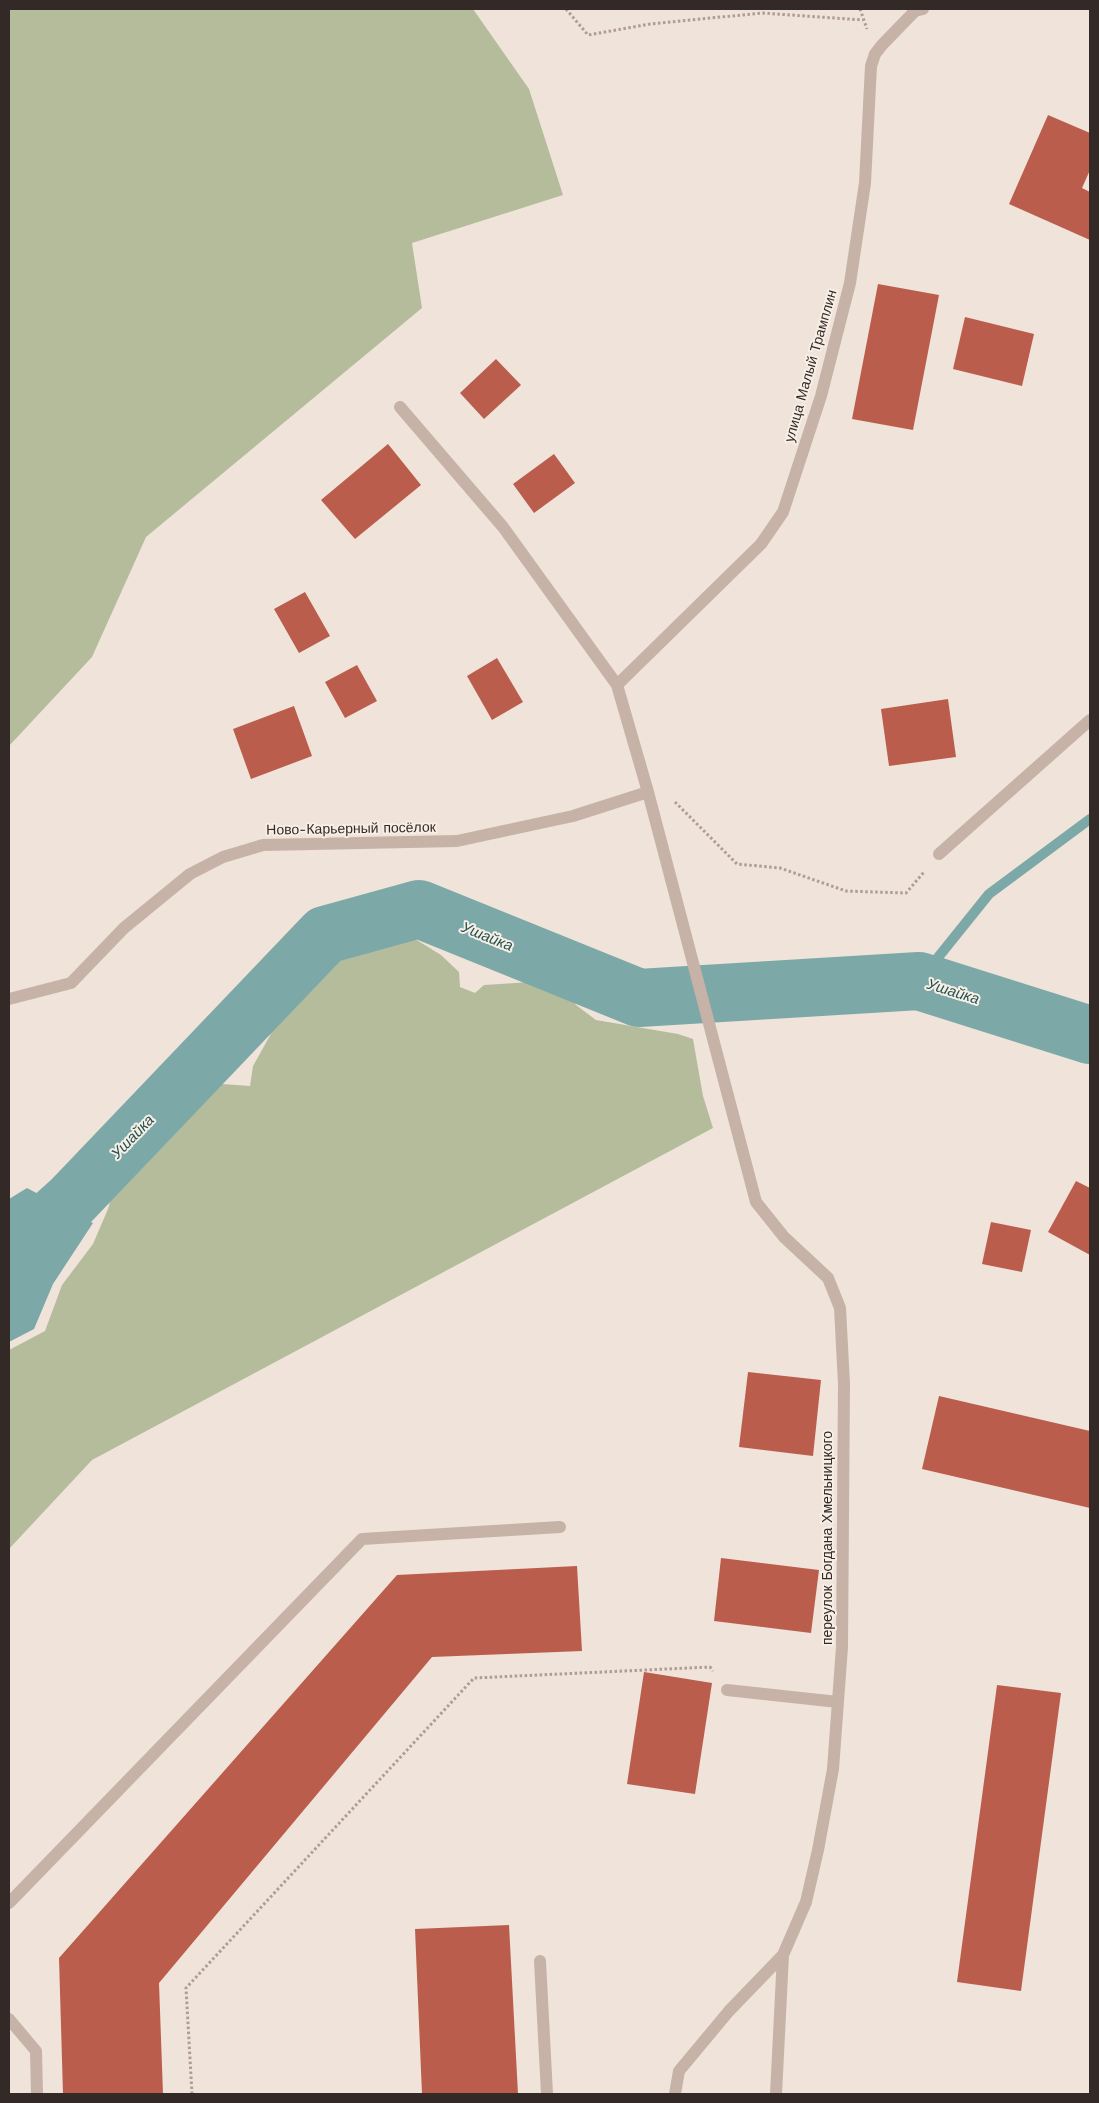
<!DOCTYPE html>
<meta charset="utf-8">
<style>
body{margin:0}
#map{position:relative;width:1099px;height:2103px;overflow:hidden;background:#efe3da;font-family:"Work Sans",sans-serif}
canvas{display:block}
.frame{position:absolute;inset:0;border:10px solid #332a27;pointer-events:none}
</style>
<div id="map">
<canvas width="1099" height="2103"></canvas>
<div class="frame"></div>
</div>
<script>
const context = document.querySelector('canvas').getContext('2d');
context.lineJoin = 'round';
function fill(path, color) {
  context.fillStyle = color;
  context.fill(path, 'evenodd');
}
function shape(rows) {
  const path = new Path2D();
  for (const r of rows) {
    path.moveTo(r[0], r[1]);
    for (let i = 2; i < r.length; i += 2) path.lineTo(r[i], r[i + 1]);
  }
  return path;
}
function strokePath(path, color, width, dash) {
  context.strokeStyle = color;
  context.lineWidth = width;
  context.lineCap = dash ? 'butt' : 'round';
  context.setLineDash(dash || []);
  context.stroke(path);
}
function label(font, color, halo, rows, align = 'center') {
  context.font = font + ' "Work Sans",sans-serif';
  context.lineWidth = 4;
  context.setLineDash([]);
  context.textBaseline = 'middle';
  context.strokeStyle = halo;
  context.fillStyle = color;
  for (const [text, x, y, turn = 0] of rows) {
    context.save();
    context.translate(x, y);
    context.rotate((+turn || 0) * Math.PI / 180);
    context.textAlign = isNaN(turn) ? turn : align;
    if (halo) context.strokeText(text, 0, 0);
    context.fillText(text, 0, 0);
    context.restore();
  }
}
const green = shape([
 [9,9,473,9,529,89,563,195,412,243,422,308,146,537,92,657,9,746],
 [407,934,441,955,459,972,460,987,475,993,484,985,531,982,562,987,576,1005,596,1020,678,1034,693,1039,703,1096,713,1128,92,1460,9,1549,9,1350,45,1331,62,1285,93,1244,108,1209,117,1177,201,1098,222,1084,250,1086,253,1066,272,1032,337,951,378,935]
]);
const water = shape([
 [27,1188,93,1223,53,1284,34,1329,9,1342,9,1199]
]);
const stream = shape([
 [919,981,989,894,1090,819]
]);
const river = shape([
 [9,1257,72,1200,325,935,419,909,639,998,919,981,1090,1035]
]);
const building = shape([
 [1048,115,1090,133,1090,170,1082,188,1090,192,1090,240,1009,204],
 [878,284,939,295,913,430,852,419],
 [965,317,1034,334,1022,386,953,369],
 [496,359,521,385,484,419,460,393],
 [388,444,421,485,355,539,321,500],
 [554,454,575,483,534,513,513,484],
 [305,592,330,636,299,653,274,609],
 [497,658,523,702,492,720,467,676],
 [357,665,377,701,345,718,325,682],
 [948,699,956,757,889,766,881,709],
 [294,706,312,756,251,779,233,729],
 [1076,1181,1090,1188,1090,1255,1048,1232],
 [991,1222,1031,1230,1022,1272,982,1264],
 [748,1372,821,1380,813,1456,739,1447],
 [939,1396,1090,1431,1090,1508,922,1469],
 [721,1558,819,1570,811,1633,714,1621],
 [577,1566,582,1651,432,1657,159,1983,163,2094,63,2094,59,1958,397,1575],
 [644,1672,712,1683,695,1794,627,1784],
 [997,1685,1061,1693,1021,1991,957,1982],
 [509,1925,518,2094,422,2094,415,1929]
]);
const path = shape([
 [566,9,588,35,650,24,762,13,863,20],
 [860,9,867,29],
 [675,802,737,864,780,868,846,891,906,893,924,872],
 [192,2094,186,1988,474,1678,710,1667,713,1671]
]);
const minor = shape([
 [400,407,503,527,617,685,648,792,756,1202,784,1237,828,1278,840,1308,844,1384,842,1647,833,1769,818,1850,806,1902,783,1955,729,2011,679,2071,675,2094],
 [617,685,761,544,783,512,821,396,850,283,865,183,871,66,875,54,882,45,915,11,923,9],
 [939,854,1090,720],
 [9,999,71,983,124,928,190,874,223,857,263,845,457,841,573,816,648,792],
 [727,1690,838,1702],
 [9,1903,362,1539,560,1527],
 [540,1961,547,2094],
 [9,2019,36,2051,37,2094],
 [776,2094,783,1955]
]);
const streetNames = [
 ["улица Малый Трамплин",811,366,-74],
 ["Ново-Карьерный посёлок",351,829,-1],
 ["переулок Богдана Хмельницкого",828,1538,-90]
];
const waterNames = [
 ["Ушайка",487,937,22],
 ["Ушайка",953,992,17],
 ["Ушайка",133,1137,-46]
];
fill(green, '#b5bc9c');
fill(water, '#7ca9a7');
strokePath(stream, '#7ca9a7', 10);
strokePath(river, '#7ca9a7', 58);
fill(building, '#bb5d4c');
strokePath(path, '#b19c92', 3, [2.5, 2.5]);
strokePath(minor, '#c6b2a7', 12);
label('14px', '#332a27', '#f7eee6', streetNames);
label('italic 15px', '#21514f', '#f7eee6', waterNames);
</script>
